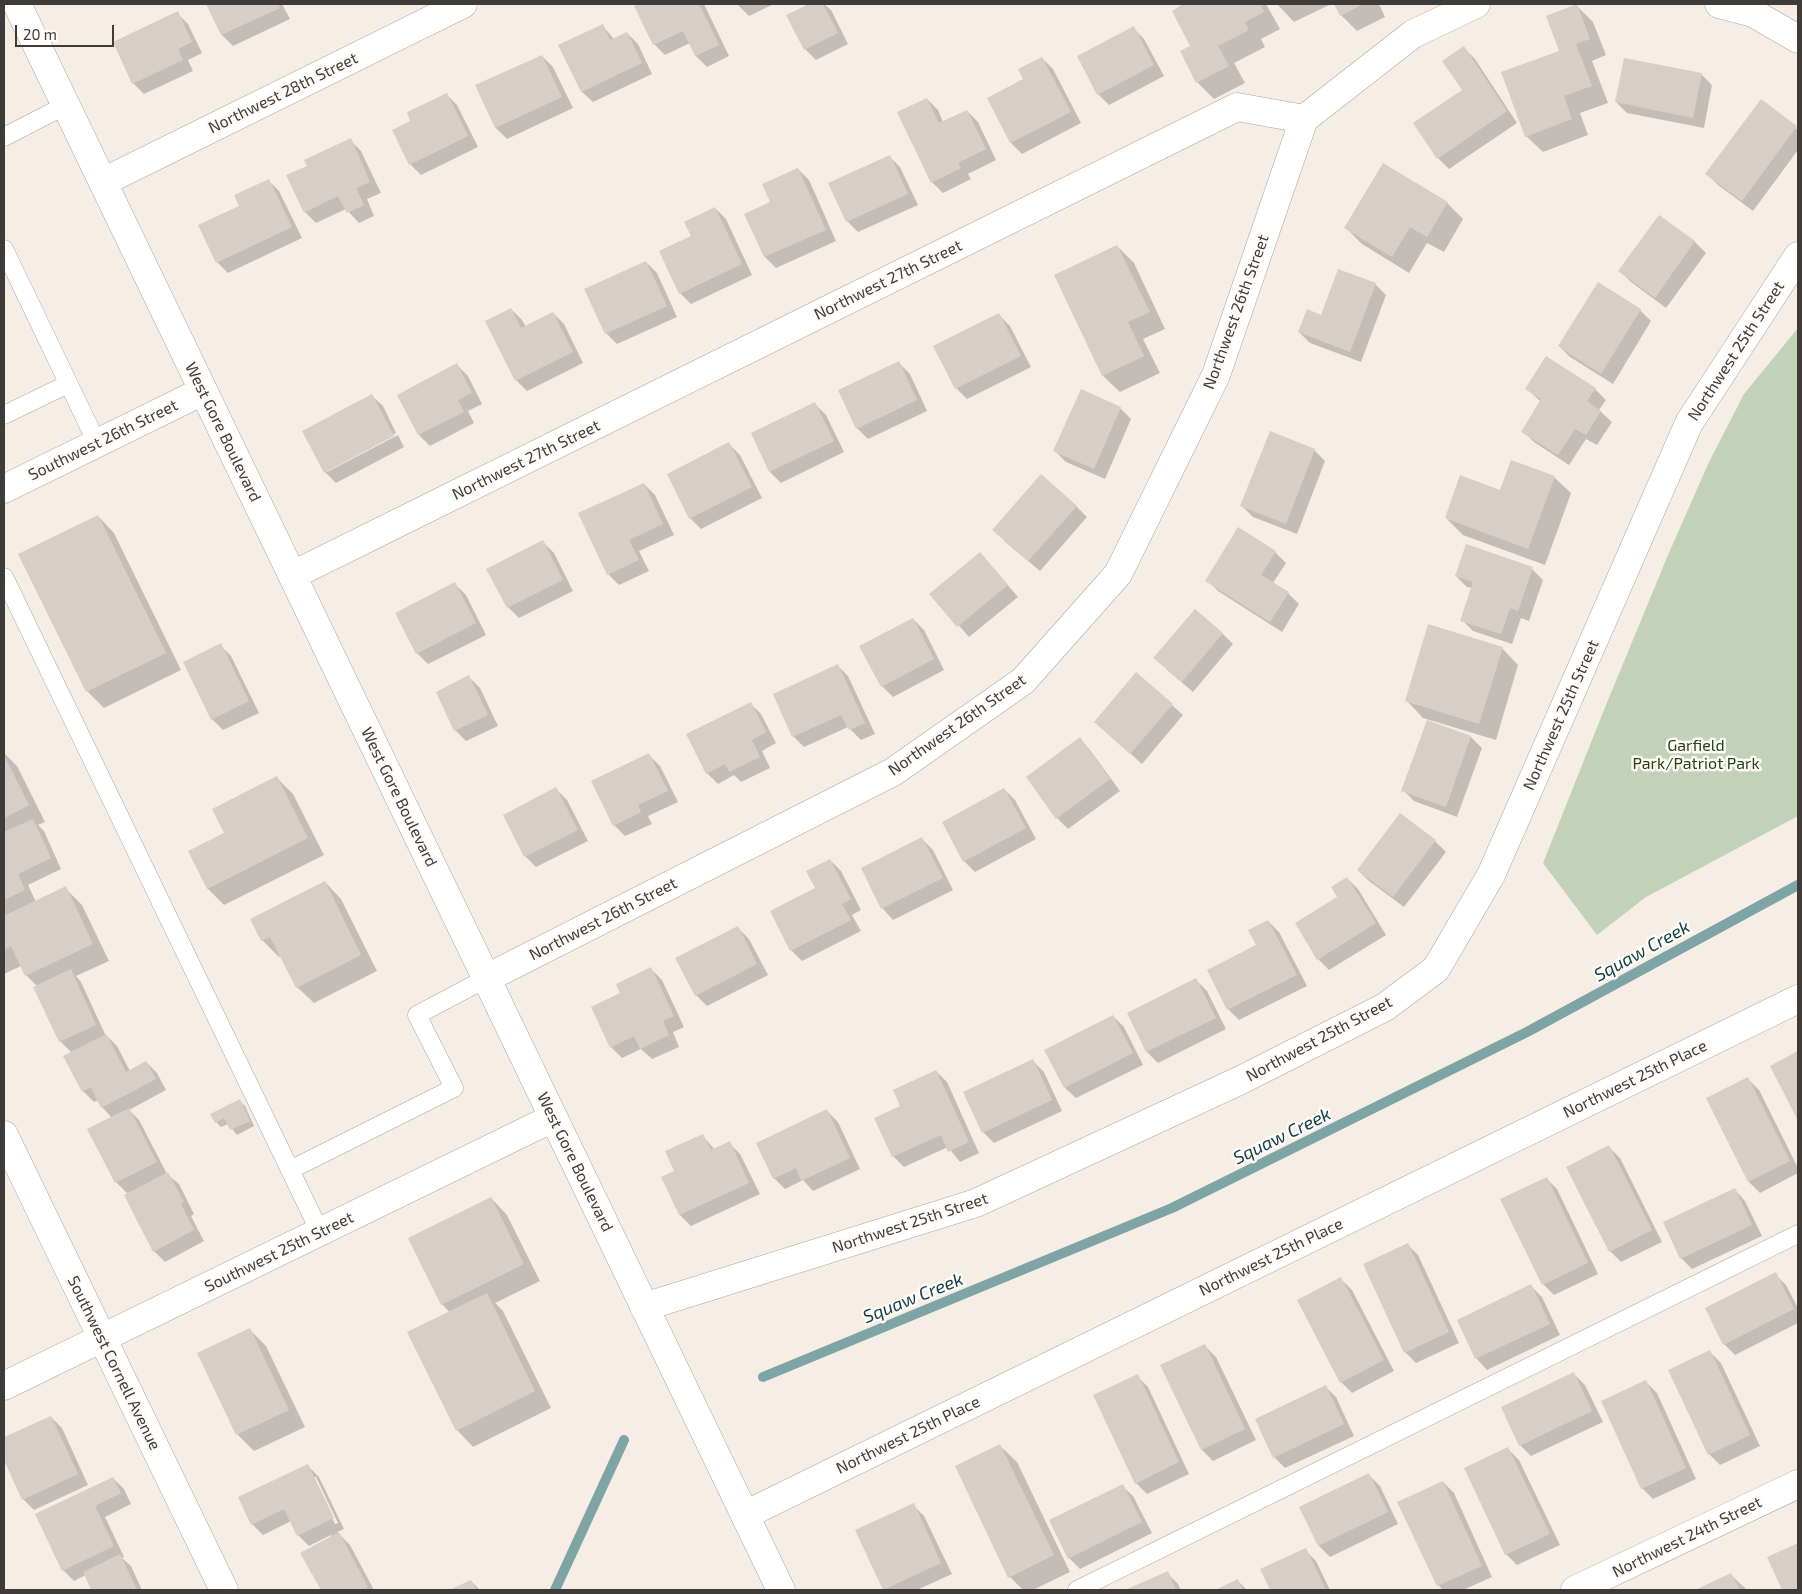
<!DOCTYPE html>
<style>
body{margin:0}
#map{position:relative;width:1802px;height:1594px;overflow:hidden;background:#f6ede5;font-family:"Exo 2",sans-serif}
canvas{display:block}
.frame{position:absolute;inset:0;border:5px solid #3e3b38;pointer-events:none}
.scale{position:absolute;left:15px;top:25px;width:99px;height:22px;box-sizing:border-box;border:2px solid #3e3b38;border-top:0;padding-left:6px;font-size:15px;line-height:18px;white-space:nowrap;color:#3e3b38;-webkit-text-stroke:4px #fffbf8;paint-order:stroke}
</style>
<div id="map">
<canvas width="1802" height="1594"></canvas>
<div class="frame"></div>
<div class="scale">20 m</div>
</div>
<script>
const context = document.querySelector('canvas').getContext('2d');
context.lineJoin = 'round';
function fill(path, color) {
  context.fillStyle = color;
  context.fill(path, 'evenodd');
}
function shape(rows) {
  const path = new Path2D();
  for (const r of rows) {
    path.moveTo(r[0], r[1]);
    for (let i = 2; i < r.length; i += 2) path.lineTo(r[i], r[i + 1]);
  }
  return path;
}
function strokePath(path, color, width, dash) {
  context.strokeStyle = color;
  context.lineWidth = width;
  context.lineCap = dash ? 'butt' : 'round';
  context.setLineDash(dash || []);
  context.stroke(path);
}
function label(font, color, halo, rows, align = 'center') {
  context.font = font + ' "Exo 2",sans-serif';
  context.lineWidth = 5;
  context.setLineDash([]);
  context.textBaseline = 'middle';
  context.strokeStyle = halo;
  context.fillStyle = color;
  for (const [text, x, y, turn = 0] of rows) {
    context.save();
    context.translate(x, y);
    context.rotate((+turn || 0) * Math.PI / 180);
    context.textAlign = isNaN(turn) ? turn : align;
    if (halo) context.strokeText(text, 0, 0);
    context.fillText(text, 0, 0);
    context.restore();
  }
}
const green = shape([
 [1798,328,1798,816,1646,897,1597,935,1543,863,1606,705,1668,555,1709,462,1744,394]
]);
const shadow = shape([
 [208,4,282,4,290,19,233,46,222,35],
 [642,4,704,4,729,56,707,67,696,56,690,43,665,55,654,44,636,7],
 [737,4,774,4,749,16],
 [811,4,824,4,831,10,848,44,816,60,805,49,788,16],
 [1184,4,1266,4,1280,29,1261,39,1265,47,1234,63,1245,83,1214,99,1197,82],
 [1277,4,1331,4,1294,22],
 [1335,4,1379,4,1385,17,1357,31,1341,15],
 [1577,6,1593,22,1606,55,1592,61,1608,103,1580,113,1588,135,1543,152,1526,136,1561,51],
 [177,13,188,24,202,53,188,60,193,71,144,94,133,83],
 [602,25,614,39,627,33,638,44,652,74,593,102,582,92],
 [1133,28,1144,39,1164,76,1109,105,1098,94],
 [1464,48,1475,59,1517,123,1449,169,1438,158,1463,90],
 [542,56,553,67,573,108,507,139,496,128,477,86],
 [1042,58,1053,69,1081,123,1022,154,1011,143,988,98,1025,79],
 [1701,74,1712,85,1704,128,1627,113,1616,102],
 [446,94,457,105,478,147,421,175,410,164,412,121],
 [927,99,938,110,943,122,967,111,978,122,996,160,968,174,971,179,943,193,932,182],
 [1761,101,1798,130,1798,150,1753,211,1718,185,1707,174],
 [350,140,361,151,381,193,367,199,374,216,359,223,346,209,316,223,305,212,309,166],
 [889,156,900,167,918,205,858,232,847,221],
 [798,169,809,180,836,241,776,268,765,257,746,214,772,203],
 [268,180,279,191,302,238,228,273,217,262,240,207],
 [1447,203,1463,219,1444,252,1427,243,1409,273,1362,244,1346,228],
 [715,208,726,219,752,275,691,304,680,293,693,237],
 [1659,216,1695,242,1706,253,1666,308,1631,282,1620,271],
 [1117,246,1134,263,1165,329,1143,339,1160,373,1120,392,1103,376,1055,276],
 [646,262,657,273,677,317,617,344,606,333],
 [1375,284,1386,295,1361,362,1310,343,1299,332],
 [1598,284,1640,310,1651,321,1613,384,1570,357,1559,346],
 [511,309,522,320,526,327,553,313,564,324,583,363,527,391,516,380],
 [999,315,1010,326,1031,367,967,399,956,388],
 [899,363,910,374,927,411,868,439,857,428],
 [457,365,468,376,482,404,468,411,474,423,430,446,419,435],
 [1527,389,1595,389,1606,400,1599,410,1612,422,1597,445,1586,439,1569,465,1534,442,1523,431,1541,402],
 [372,396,383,406,396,433,327,469,327,472,398,435,404,447,336,483,325,472],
 [815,404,826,415,844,452,781,483,770,472,752,434],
 [1120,408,1131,419,1105,479,1066,462,1055,451],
 [729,444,740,455,762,498,701,529,690,518],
 [1314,450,1325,461,1297,534,1253,517,1242,506],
 [1554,477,1571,493,1545,565,1463,535,1446,518,1501,492],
 [644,484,655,495,674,535,639,551,649,571,619,585,608,574],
 [1076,506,1087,517,1040,571,1004,541],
 [98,516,114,533,181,670,104,708,87,691],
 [543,542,554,553,573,591,519,618,508,607],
 [1275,552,1286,563,1273,583,1288,593,1299,604,1282,632,1218,591,1207,580],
 [980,553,1018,597,969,637,931,594],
 [1532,569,1543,580,1529,621,1521,618,1512,644,1473,631,1462,620,1473,588,1467,587,1456,576],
 [455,584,466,595,486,635,428,664,417,653,397,613],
 [913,619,924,630,944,670,893,697,882,686],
 [1222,633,1233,644,1193,692,1166,669],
 [220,645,231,656,259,713,223,730,212,719],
 [1502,648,1518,665,1496,740,1423,718,1407,701],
 [837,665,848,676,875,734,861,740,848,727,804,747,793,736],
 [469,677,480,688,498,726,466,741,455,730],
 [750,703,761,714,776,743,762,751,770,768,741,782,734,775,718,784,707,773],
 [1172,705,1183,715,1142,764,1095,722],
 [1428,721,1471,737,1482,748,1457,817,1414,801,1403,790],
 [1080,739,1090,750,1120,791,1068,829,1057,818,1028,777],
 [4,753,17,766,45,822,38,825,44,831,61,869,28,885,36,902,65,888,82,905,109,961,76,976,81,982,105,1034,117,1046,130,1071,146,1062,157,1073,166,1090,129,1110,139,1120,167,1174,179,1184,194,1214,191,1216,204,1241,165,1262,154,1251,128,1194,116,1182,112,1118,102,1107,98,1100,94,1102,83,1091,72,1053,60,1041,37,986,26,975,21,966,4,974],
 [649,755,660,766,678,802,648,816,652,824,625,836,614,825],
 [277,778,293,794,324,855,224,905,208,889,189,852,225,834],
 [556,789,567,800,588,841,536,867,525,856],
 [1004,789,1015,800,1036,839,975,872,964,861],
 [1401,814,1435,841,1446,852,1404,907,1369,881,1358,870],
 [922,839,933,850,953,890,893,920,883,909,863,869],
 [830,860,841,871,861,910,852,915,861,931,802,961,791,950],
 [1347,878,1358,889,1386,935,1329,970,1318,959],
 [325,882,341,899,377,971,314,1003,297,987,281,956,279,957,262,940],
 [1268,921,1279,932,1307,986,1239,1020,1228,1009],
 [738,928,749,939,768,975,707,1006,696,995],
 [651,969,662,980,684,1027,673,1032,679,1047,652,1059,641,1049,622,1058,611,1047,622,993],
 [1196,980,1207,991,1226,1029,1158,1063,1147,1052,1128,1014],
 [1113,1016,1124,1027,1143,1065,1076,1098,1065,1088],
 [1798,1052,1798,1118,1771,1066],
 [1033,1061,1044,1072,1062,1111,994,1143,983,1132],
 [936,1071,947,1082,979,1153,960,1162,948,1147,904,1167,893,1156,876,1119,902,1107],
 [1748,1079,1759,1090,1798,1168,1798,1173,1760,1193,1749,1182,1707,1099],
 [240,1101,245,1106,254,1126,237,1135,228,1124,221,1127,216,1122],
 [827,1111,838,1122,860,1169,813,1191,803,1180,785,1189,774,1178],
 [702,1135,715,1150,729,1143,740,1154,760,1194,691,1226,680,1215,663,1178,675,1172],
 [1609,1147,1620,1158,1662,1242,1621,1262,1610,1251],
 [1546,1178,1557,1189,1598,1274,1554,1295,1543,1284],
 [1735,1190,1745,1201,1762,1236,1692,1269,1681,1258],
 [491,1198,507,1215,540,1281,495,1303,503,1311,551,1408,473,1447,457,1430,450,1313,442,1304],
 [1407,1244,1418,1255,1459,1343,1416,1363,1405,1352],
 [1775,1274,1786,1285,1798,1308,1798,1323,1735,1355,1724,1344],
 [1341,1279,1352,1290,1394,1371,1352,1393,1341,1382],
 [1531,1286,1542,1297,1560,1335,1487,1370,1477,1359,1458,1321],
 [250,1330,266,1346,305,1427,254,1451,237,1434],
 [1205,1346,1216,1357,1256,1440,1213,1461,1202,1450,1162,1366],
 [1710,1352,1721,1363,1760,1446,1720,1465,1709,1454],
 [1574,1374,1585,1385,1603,1422,1531,1456,1520,1445],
 [1137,1376,1148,1387,1189,1474,1147,1494,1136,1483],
 [1646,1382,1657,1393,1696,1479,1653,1499,1642,1488],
 [1325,1386,1336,1397,1354,1436,1285,1468,1274,1457],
 [51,1417,62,1428,88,1485,34,1510,23,1499,4,1457,4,1439],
 [1000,1446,1017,1462,1070,1572,1033,1590,1023,1590,1010,1577],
 [1508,1449,1519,1460,1560,1545,1517,1565,1506,1554],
 [308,1466,319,1477,344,1529,337,1532,350,1545,374,1590,322,1590,302,1553,332,1537,331,1535,309,1546,298,1535,291,1521,263,1535,252,1524],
 [313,1477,316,1477,338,1523,335,1524],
 [1369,1475,1380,1486,1398,1524,1330,1557,1319,1546,1301,1507],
 [113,1478,124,1489,131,1504,105,1517,124,1557,122,1558,131,1566,142,1590,93,1590,86,1575,74,1581,63,1570,36,1515],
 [1443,1482,1454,1493,1492,1577,1463,1590,1443,1590,1439,1586,1399,1502],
 [1122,1486,1133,1496,1152,1533,1080,1569,1069,1558],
 [913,1505,924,1516,952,1574,917,1590,885,1590],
 [1798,1544,1798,1590,1784,1590,1768,1558],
 [1305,1550,1316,1561,1330,1590,1272,1590,1262,1570],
 [1167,1573,1178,1584,1181,1590,1128,1590],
 [1731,1575,1747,1590,1698,1590],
 [471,1581,480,1590,452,1590],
 [1238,1581,1247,1590,1218,1590]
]);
const stream = shape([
 [763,1377,1172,1208,1527,1032,1798,885],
 [555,1590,624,1440]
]);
const building = shape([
 [206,4,278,4,280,8,221,35],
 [639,4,699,4,719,45,695,56,683,31,653,45,634,6],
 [809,4,823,4,838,33,804,50,786,15],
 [1183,4,1260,4,1264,12,1245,22,1249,30,1218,46,1229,66,1196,83,1180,51,1190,46,1172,11],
 [1334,4,1363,4,1340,16],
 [1577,4,1590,39,1576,44,1592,86,1564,96,1572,119,1525,137,1501,72,1559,51,1546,16],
 [178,11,192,42,178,49,183,60,132,84,113,42],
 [603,24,610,40,627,32,642,63,581,92,558,45],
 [1134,26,1154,65,1097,95,1077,56],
 [1464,46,1507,111,1437,159,1413,123,1462,90,1442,61],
 [542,55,562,97,495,128,475,85],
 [1042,57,1071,112,1010,143,987,98,1023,79,1018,69],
 [1624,58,1702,73,1693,118,1615,102],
 [447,93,468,136,409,165,392,130,410,121,407,112],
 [927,98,939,123,967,110,986,149,958,163,961,168,931,183,897,112],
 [1761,99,1797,126,1742,201,1705,174],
 [351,138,370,182,356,188,364,205,347,213,338,196,304,213,286,175,307,166,304,160],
 [890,155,908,194,846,222,828,183],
 [1383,163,1448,202,1427,237,1410,227,1392,257,1344,228],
 [798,168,826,230,764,257,744,214,770,202,762,184],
 [269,179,292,227,216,263,198,225,239,206,234,195],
 [715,207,742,264,679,294,659,251,691,236,684,222],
 [1659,215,1695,241,1655,298,1618,271],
 [1117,245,1150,312,1128,322,1144,356,1102,376,1054,275],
 [646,261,667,306,605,334,584,289],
 [1338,269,1376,283,1350,352,1298,332,1307,309,1321,315],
 [1598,282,1641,309,1601,374,1558,346],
 [511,308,521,328,553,312,573,352,515,381,485,321],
 [999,313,1021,356,955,389,933,346],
 [1546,356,1596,388,1587,401,1601,411,1586,435,1575,429,1558,455,1521,432,1541,399,1525,389],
 [899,361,917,400,856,429,838,390],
 [457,363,472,393,458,400,464,412,418,435,397,395],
 [1081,389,1121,407,1094,469,1053,451],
 [372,394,394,436,324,473,302,431],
 [815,402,834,441,769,472,751,433],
 [1270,431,1315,449,1286,524,1240,506],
 [729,442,752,487,689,519,667,474],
 [1511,460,1555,476,1528,549,1445,518,1460,475,1500,490],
 [1041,474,1077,506,1028,561,992,530],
 [644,483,663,524,629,540,639,560,607,575,578,513],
 [98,515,166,653,86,692,18,554],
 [1238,527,1276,551,1261,575,1289,592,1270,622,1205,581],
 [543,540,563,580,507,608,486,569],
 [1466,544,1533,567,1518,611,1510,608,1501,634,1460,621,1473,582,1455,576],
 [980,552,1008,585,957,627,929,594],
 [455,582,476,623,416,654,395,613],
 [1195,609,1223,633,1182,682,1153,658],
 [913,618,934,659,881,687,859,646],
 [1428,624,1503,647,1479,724,1405,701],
 [221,643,249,701,211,720,183,662],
 [838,664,865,723,849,730,841,715,792,737,773,694],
 [1136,672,1173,704,1130,754,1094,722],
 [469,675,488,715,454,731,436,692],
 [751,702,766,732,752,740,760,757,729,772,725,764,706,774,686,734],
 [1427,720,1471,736,1446,807,1401,791],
 [1080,737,1110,779,1056,819,1026,777],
 [649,753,668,791,638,805,641,812,613,826,591,781],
 [4,755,29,805,4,818],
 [277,776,308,838,207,889,188,851,224,833,212,809],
 [556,787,578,830,524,857,503,815],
 [1004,788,1026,828,963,862,942,822],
 [1400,813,1436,840,1393,897,1357,870],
 [33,819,51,858,18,874,25,890,4,900,4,832],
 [922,837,943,878,881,909,861,868],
 [830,859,851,899,842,904,851,920,790,951,770,911,815,888,806,871],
 [1347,877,1376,923,1317,960,1295,923,1337,897,1331,887],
 [325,881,361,955,296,988,270,937,261,941,250,919],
 [66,886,93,944,25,976,11,946,4,950,4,916],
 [1268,920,1297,975,1227,1010,1207,970,1256,945,1248,930],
 [738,926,757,964,695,996,675,958],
 [651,967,674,1016,663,1021,669,1035,640,1049,634,1036,610,1048,591,1007,620,993,616,984],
 [71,969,96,1025,59,1042,33,987],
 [1196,978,1216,1018,1146,1052,1127,1013],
 [1113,1015,1133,1053,1064,1088,1044,1050],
 [106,1034,126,1072,146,1061,156,1079,101,1108,91,1087,82,1092,63,1056],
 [1798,1051,1798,1121,1770,1066],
 [1033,1059,1052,1100,982,1133,963,1092],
 [936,1070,969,1142,948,1152,941,1135,892,1157,874,1118,900,1106,893,1090],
 [1748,1077,1790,1161,1748,1182,1706,1098],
 [240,1099,250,1121,230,1130,224,1118,215,1123,210,1114],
 [129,1108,157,1162,115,1183,87,1129],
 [827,1109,850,1158,801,1181,796,1168,773,1179,756,1143],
 [703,1134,711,1150,730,1141,749,1183,679,1215,661,1177,674,1171,665,1151],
 [1609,1145,1652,1230,1609,1252,1566,1167],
 [168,1172,184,1202,181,1204,194,1230,153,1252,124,1195],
 [1547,1177,1588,1263,1542,1285,1500,1199],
 [1735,1188,1752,1225,1680,1259,1663,1222],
 [491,1197,524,1264,441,1305,408,1238],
 [1408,1243,1449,1332,1404,1353,1363,1264],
 [1776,1272,1794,1309,1723,1345,1705,1308],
 [1341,1277,1384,1360,1340,1383,1297,1300],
 [1531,1284,1550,1324,1475,1359,1457,1320],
 [487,1293,535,1391,456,1431,407,1332],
 [250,1328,289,1410,236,1435,197,1353],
 [1205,1344,1245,1429,1201,1450,1160,1365],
 [1710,1350,1750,1435,1708,1455,1668,1370],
 [1574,1372,1592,1411,1519,1446,1501,1407],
 [1138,1374,1179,1462,1135,1484,1093,1395],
 [1646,1380,1686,1468,1641,1489,1601,1401],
 [1326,1385,1344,1424,1273,1458,1255,1419],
 [51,1416,78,1474,22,1500,4,1460,4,1437],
 [1000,1444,1054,1555,1008,1578,955,1466],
 [1508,1447,1550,1534,1505,1555,1464,1468],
 [308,1464,334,1518,297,1536,284,1509,251,1525,238,1497],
 [1369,1473,1388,1512,1318,1546,1299,1507],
 [113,1477,121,1493,95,1506,114,1546,62,1571,35,1514],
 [1443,1481,1482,1566,1437,1586,1397,1502],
 [1123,1484,1142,1522,1068,1559,1049,1520],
 [914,1503,941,1563,883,1590,855,1530],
 [339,1532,368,1587,363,1590,321,1590,300,1553],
 [1798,1543,1798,1590,1782,1590,1767,1557],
 [1306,1548,1326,1590,1270,1590,1260,1569],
 [120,1554,137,1590,91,1590,83,1572],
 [1168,1571,1176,1590,1125,1590],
 [1731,1573,1740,1590,1695,1590],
 [1238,1579,1243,1590,1215,1590],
 [471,1580,476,1590,449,1590]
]);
const service = shape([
 [4,137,66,105],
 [4,249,97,443],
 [4,415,68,384],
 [4,577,320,1232],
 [290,1170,454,1088,417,1015,487,978],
 [1077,1590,1798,1234]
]);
const minor = shape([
 [1719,4,1753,13,1798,39],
 [103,182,463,4],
 [4,489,203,391],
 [293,575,1237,107,1304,119,1413,34,1476,4],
 [487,978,893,772,1023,681,1118,574,1216,375,1304,119],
 [4,1135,224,1590],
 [644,1307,976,1203,1241,1080,1385,1007,1436,969,1491,875,1689,423,1798,256],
 [4,1386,553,1118],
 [745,1515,1798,999],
 [1575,1590,1798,1484]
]);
const secondary = shape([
 [17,4,781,1590]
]);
const streetNames = [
 ["Northwest 28th Street",283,93,-26],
 ["Northwest 27th Street",888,280,-26],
 ["Northwest 26th Street",1236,312,-70],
 ["Northwest 25th Street",1736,351,-57],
 ["West Gore Boulevard",223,432,64],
 ["Southwest 26th Street",103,440,-26],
 ["Northwest 27th Street",526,460,-26],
 ["Northwest 25th Street",1561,715,-66],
 ["Northwest 26th Street",957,725,-35],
 ["West Gore Boulevard",399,797,64],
 ["Northwest 26th Street",603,919,-27],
 ["Northwest 25th Street",1319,1039,-28],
 ["Northwest 25th Place",1635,1079,-26],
 ["West Gore Boulevard",575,1162,64],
 ["Northwest 25th Street",910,1223,-18],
 ["Southwest 25th Street",279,1252,-26],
 ["Northwest 25th Place",1271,1257,-26],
 ["Southwest Cornell Avenue",114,1363,64],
 ["Northwest 25th Place",908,1435,-26],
 ["Northwest 24th Street",1687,1537,-26]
];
const parkNames = [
 ["Garfield",1696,746],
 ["Park/Patriot Park",1696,764]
];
const waterNames = [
 ["Squaw Creek",1642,951,-29],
 ["Squaw Creek",1282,1136,-26],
 ["Squaw Creek",913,1298,-22]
];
fill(green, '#c1d2b8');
fill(shadow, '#0003');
strokePath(stream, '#7ea4a5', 10);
fill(building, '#d7cfc7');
strokePath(service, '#afa69f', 19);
strokePath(minor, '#afa69f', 29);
strokePath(secondary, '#afa69f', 29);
strokePath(service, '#fff', 18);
strokePath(minor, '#fff', 28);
strokePath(secondary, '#fff', 28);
label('16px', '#3e3b38', '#fffbf8', streetNames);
label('16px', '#24430f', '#fffbf8', parkNames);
label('italic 18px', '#104245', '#fffbf8', waterNames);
</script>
